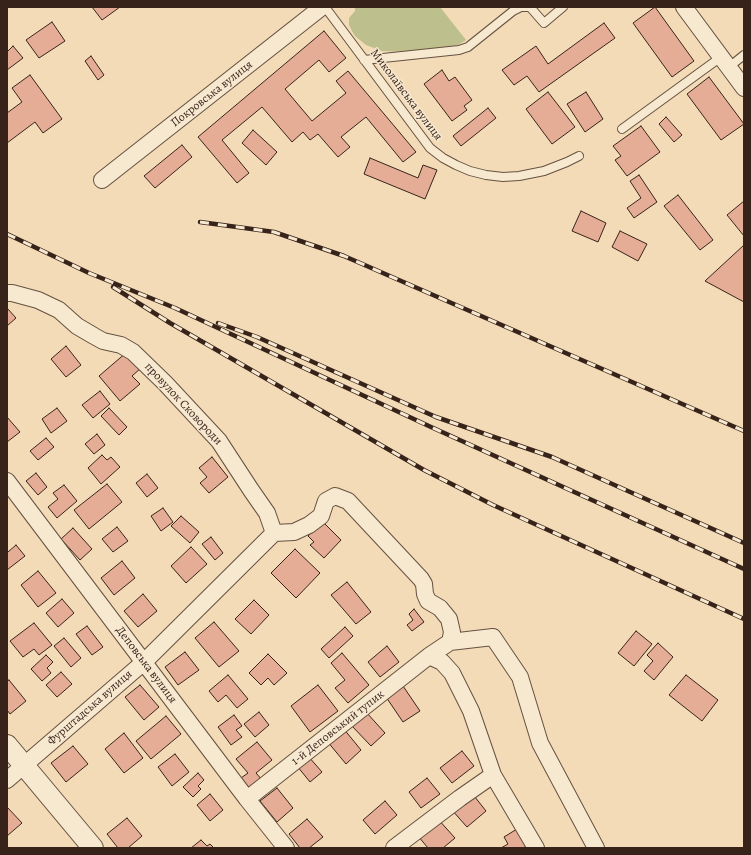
<!DOCTYPE html>
<meta charset="utf-8">
<style>
body{margin:0}
#map{position:relative;width:751px;height:855px;overflow:hidden;background:#f2dbb6;font-family:Alegreya,serif}
canvas{display:block}
.frame{position:absolute;inset:0;border:8px solid #38231a;pointer-events:none}
</style>
<div id="map">
<canvas width="751" height="855"></canvas>
<div class="frame"></div>
</div>
<script>
const context = document.querySelector('canvas').getContext('2d');
context.lineJoin = 'round';
function fill(path, color) {
  context.fillStyle = color;
  context.fill(path, 'evenodd');
}
function shape(rows) {
  const path = new Path2D();
  for (const r of rows) {
    path.moveTo(r[0], r[1]);
    for (let i = 2; i < r.length; i += 2) path.lineTo(r[i], r[i + 1]);
  }
  return path;
}
function strokePath(path, color, width, dash) {
  context.strokeStyle = color;
  context.lineWidth = width;
  context.lineCap = dash ? 'butt' : 'round';
  context.setLineDash(dash || []);
  context.stroke(path);
}
function label(font, color, halo, rows, align = 'center') {
  context.font = font + ' Alegreya,serif';
  context.lineWidth = 3;
  context.setLineDash([]);
  context.textBaseline = 'middle';
  context.strokeStyle = halo;
  context.fillStyle = color;
  for (const [text, x, y, turn = 0] of rows) {
    context.save();
    context.translate(x, y);
    context.rotate((+turn || 0) * Math.PI / 180);
    context.textAlign = isNaN(turn) ? turn : align;
    if (halo) context.strokeText(text, 0, 0);
    context.fillText(text, 0, 0);
    context.restore();
  }
}
const green = shape([
 [355,7,440,7,466,40,458,45,429,50,406,52,382,51,366,45,355,36,352,31,349,25,349,18,355,11]
]);
const building = shape([
 [92,7,120,7,102,20,92,7],
 [655,7,694,61,672,77,633,23,655,7],
 [52,22,65,41,39,58,26,40,52,22],
 [604,23,615,38,539,92,527,76,514,85,502,70,536,46,548,64,604,23],
 [324,31,346,58,329,72,319,60,285,89,312,121,346,93,336,81,348,71,416,152,403,162,366,117,341,137,350,147,338,157,318,134,310,140,303,132,292,142,262,107,222,140,249,173,237,183,198,137,324,31],
 [13,46,23,58,7,70,7,52,13,46],
 [91,56,104,75,98,80,85,61,91,56],
 [442,70,449,81,455,77,472,100,464,106,467,110,452,121,424,84,442,70],
 [30,75,62,119,43,133,35,122,7,143,7,113,22,102,12,88,30,75],
 [709,77,744,124,721,140,687,94,709,77],
 [548,92,575,127,552,144,526,109,548,92],
 [586,92,603,119,585,132,567,104,586,92],
 [488,108,496,118,461,146,453,136,488,108],
 [666,117,682,135,674,142,659,124,666,117],
 [641,126,660,152,627,176,615,160,621,156,613,146,641,126],
 [253,130,277,152,266,165,242,143,253,130],
 [182,145,192,157,155,188,144,176,182,145],
 [370,158,418,178,423,165,437,170,425,199,364,174,370,158],
 [639,175,657,202,634,218,627,208,641,198,630,181,639,175],
 [678,195,713,240,700,250,664,206,678,195],
 [744,201,744,236,727,215,744,201],
 [581,211,606,223,598,242,572,231,581,211],
 [620,231,647,244,638,261,612,247,620,231],
 [744,245,744,302,705,281,744,245],
 [7,308,16,318,7,326,7,308],
 [66,346,81,365,66,377,51,359,66,346],
 [127,352,141,368,132,376,140,384,120,401,99,376,127,352],
 [100,391,110,404,93,418,82,405,100,391],
 [57,408,67,421,51,433,42,419,57,408],
 [109,408,127,427,119,435,101,416,109,408],
 [7,417,20,432,7,442,7,417],
 [97,434,105,445,94,454,85,444,97,434],
 [46,438,54,447,38,460,30,451,46,438],
 [102,455,107,460,111,457,120,467,101,484,88,468,102,455],
 [212,457,228,477,209,493,200,483,207,477,199,468,212,457],
 [36,473,47,487,38,495,26,481,36,473],
 [147,474,158,488,147,497,136,483,147,474],
 [107,484,122,502,89,529,74,510,107,484],
 [64,485,77,501,57,518,48,507,58,499,53,493,64,485],
 [163,508,173,522,161,531,151,516,163,508],
 [181,516,199,532,190,543,171,526,181,516],
 [322,521,341,540,324,558,310,545,314,542,308,536,322,521],
 [117,527,128,541,113,552,102,539,117,527],
 [73,528,92,549,80,560,61,539,73,528],
 [211,537,223,553,215,560,202,544,211,537],
 [16,545,25,556,7,570,7,551,8,552,16,545],
 [191,547,207,564,186,583,171,566,191,547],
 [295,549,320,573,296,598,271,573,295,549],
 [122,561,135,578,114,595,101,578,122,561],
 [38,571,56,593,38,607,21,585,38,571],
 [347,582,371,612,356,624,331,595,347,582],
 [143,594,157,611,138,627,124,611,143,594],
 [62,599,74,613,58,627,46,613,62,599],
 [254,600,269,615,251,634,235,619,254,600],
 [414,609,424,622,412,631,407,625,413,620,409,614,414,609],
 [214,622,239,651,219,667,195,638,214,622],
 [34,623,52,645,39,655,34,649,23,657,10,641,34,623],
 [87,626,103,647,92,655,76,634,87,626],
 [345,627,353,636,329,658,321,649,345,627],
 [636,631,652,644,634,666,618,653,636,631],
 [64,638,81,658,71,667,54,646,64,638],
 [658,643,673,657,654,680,644,671,653,661,647,655,658,643],
 [387,646,399,662,380,677,368,662,387,646],
 [185,652,199,670,178,685,165,667,185,652],
 [342,653,369,685,348,703,335,688,345,680,331,663,342,653],
 [268,654,287,673,274,685,268,678,261,685,249,673,268,654],
 [46,655,53,662,47,668,51,673,42,681,31,669,46,655],
 [61,672,72,684,57,697,46,685,61,672],
 [228,675,248,699,237,708,226,695,218,702,209,691,228,675],
 [686,675,718,700,702,721,669,695,686,675],
 [9,680,26,701,10,714,7,710,7,681,9,680],
 [140,685,159,707,144,720,125,697,140,685],
 [318,685,338,711,310,732,291,706,318,685],
 [403,686,420,711,403,722,386,697,403,686],
 [259,712,269,725,255,737,244,724,259,712],
 [366,712,385,733,371,746,351,725,366,712],
 [234,715,242,726,236,730,242,737,231,745,218,727,234,715],
 [166,716,181,734,151,759,136,741,166,716],
 [343,728,361,750,346,764,327,741,343,728],
 [124,733,143,758,124,773,105,749,124,733],
 [257,742,272,760,256,773,262,780,250,789,241,778,248,773,236,759,257,742],
 [73,746,88,764,66,782,51,763,73,746],
 [462,751,474,766,452,783,440,768,462,751],
 [175,754,189,772,172,786,158,767,175,754],
 [308,756,322,772,310,782,297,766,308,756],
 [198,773,204,780,198,786,201,789,193,797,183,787,198,773],
 [427,778,440,794,421,808,409,792,427,778],
 [277,788,293,808,277,822,260,801,277,788],
 [471,792,486,811,467,827,451,809,471,792],
 [210,794,223,810,210,821,197,805,210,794],
 [385,801,397,815,375,834,363,820,385,801],
 [7,807,22,823,7,836,7,807],
 [127,818,142,836,128,848,118,848,107,834,127,818],
 [437,818,455,838,443,848,428,848,418,836,437,818],
 [307,819,323,837,309,848,300,848,289,834,307,819],
 [517,829,527,846,523,848,501,848,508,844,504,837,517,829],
 [201,840,207,846,210,844,214,848,191,848,201,840]
]);
const service = shape([
 [325,7,430,148,443,158,456,165,470,171,486,175,503,177,519,176,544,171,567,162,579,156],
 [364,60,459,50,468,47,513,11,521,7,530,7,544,23,563,7],
 [729,67,744,55],
 [622,129,721,57]
]);
const minor = shape([
 [684,7,744,88],
 [102,180,322,7],
 [7,293,12,293,38,300,59,310,77,326,94,336,103,341,121,345,133,352,165,383,219,441,251,490,267,513,274,533,294,532,309,525,321,516,326,501,335,496,348,501,421,579,424,584,425,594,428,601,440,608,449,619,452,632,450,642,429,656,442,662,452,673,471,711,493,775,536,848],
 [7,481,247,799,286,848],
 [450,642,493,637,520,677,540,743,596,848],
 [7,780,144,662,274,533],
 [247,799,429,656],
 [394,848,460,798,493,775]
]);
const tertiary = shape([
 [7,745,93,848]
]);
const rail = shape([
 [200,222,274,232,344,256,744,431],
 [7,234,89,273,175,308,431,427,744,569],
 [113,287,170,323,424,470,493,505,744,619],
 [218,323,257,337,436,417,552,457,744,543]
]);
const streetNames = [
 ["Покровська вулиця",212,94,-38],
 ["Миколаївська вулиця",406,95,53],
 ["провулок Сковороди",183,404,47],
 ["Деповська вулиця",146,665,53],
 ["Фурштадська вулиця",90,708,-41],
 ["1-й Деповський тупик",338,728,-38]
];
fill(green, '#bdbf8c');
fill(building, '#e6ad96');
strokePath(building, '#38231a', 1);
strokePath(service, '#665141', 10);
strokePath(minor, '#665141', 18);
strokePath(tertiary, '#665141', 22);
strokePath(service, '#f7e8d0', 8);
strokePath(minor, '#f7e8d0', 16);
strokePath(tertiary, '#f7e8d0', 20);
strokePath(rail, '#38231a', 4.5);
strokePath(rail, '#f7e8d0', 3, [9]);
label('12px', '#38231a', '#f7e8d0', streetNames);
</script>
